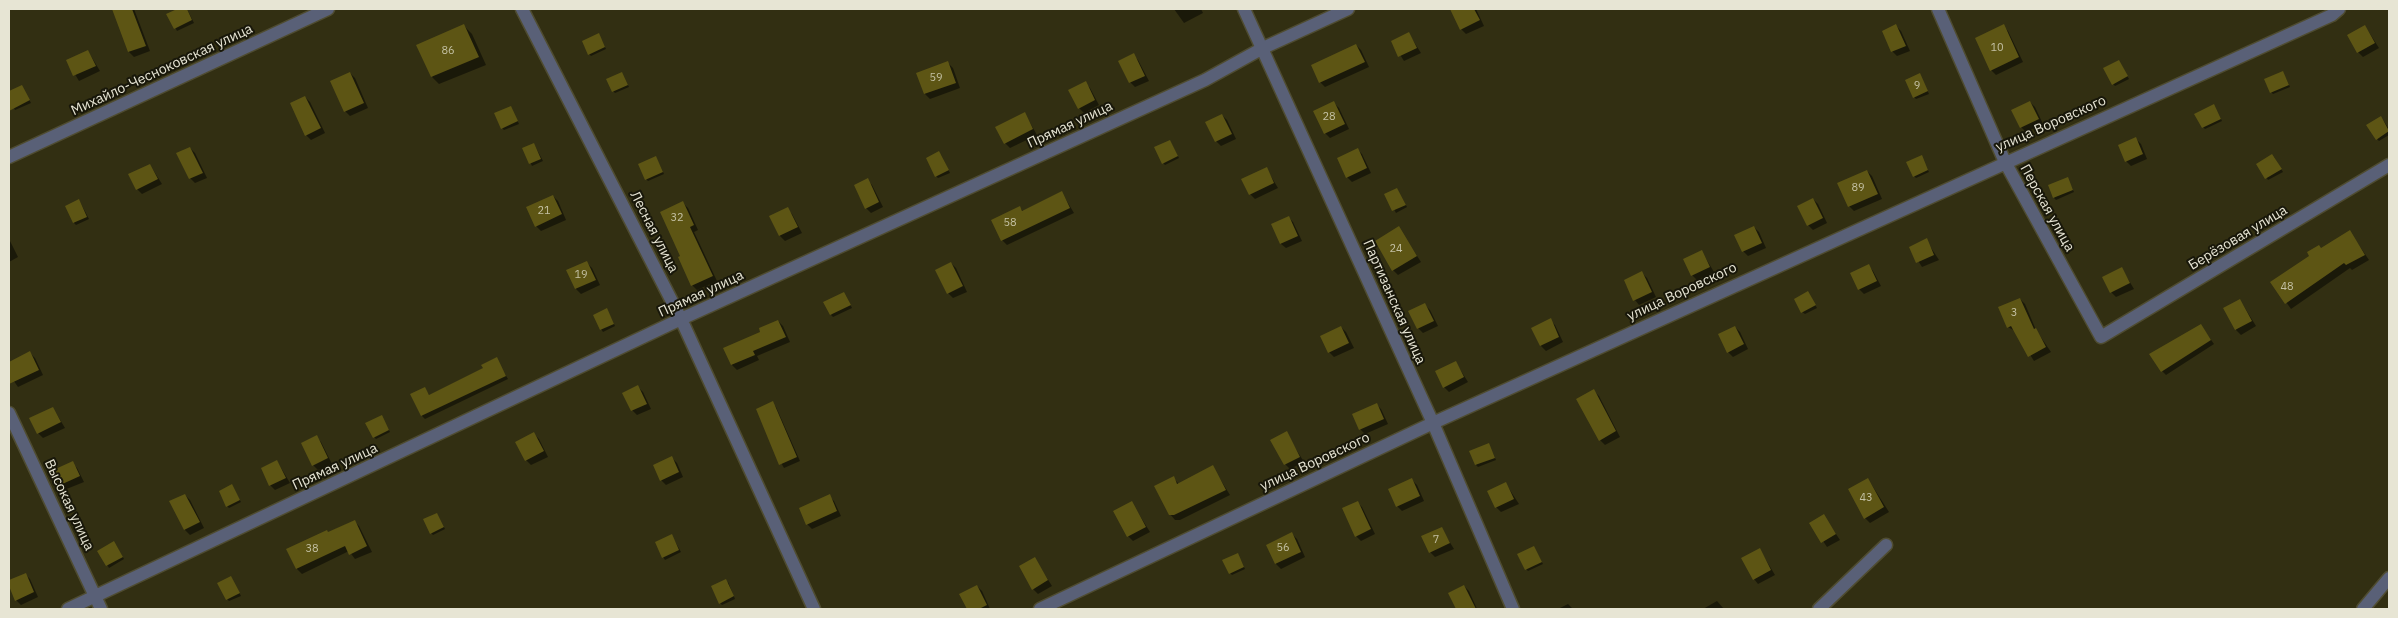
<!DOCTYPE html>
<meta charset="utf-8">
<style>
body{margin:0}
#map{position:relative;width:2398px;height:618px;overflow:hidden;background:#322f12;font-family:"IBM Plex Sans",sans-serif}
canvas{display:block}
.frame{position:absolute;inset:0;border:10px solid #e7e5d4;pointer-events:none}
</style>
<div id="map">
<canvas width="2398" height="618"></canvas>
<div class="frame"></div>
</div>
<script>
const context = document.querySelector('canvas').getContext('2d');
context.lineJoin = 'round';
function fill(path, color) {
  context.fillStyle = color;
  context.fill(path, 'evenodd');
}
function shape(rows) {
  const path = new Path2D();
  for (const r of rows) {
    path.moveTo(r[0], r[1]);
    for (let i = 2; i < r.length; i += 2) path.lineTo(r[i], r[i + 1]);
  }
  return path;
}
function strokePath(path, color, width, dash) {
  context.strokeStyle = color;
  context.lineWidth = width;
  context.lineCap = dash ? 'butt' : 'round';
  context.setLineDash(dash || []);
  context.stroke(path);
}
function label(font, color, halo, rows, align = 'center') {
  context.font = font + ' "IBM Plex Sans",sans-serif';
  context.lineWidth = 4;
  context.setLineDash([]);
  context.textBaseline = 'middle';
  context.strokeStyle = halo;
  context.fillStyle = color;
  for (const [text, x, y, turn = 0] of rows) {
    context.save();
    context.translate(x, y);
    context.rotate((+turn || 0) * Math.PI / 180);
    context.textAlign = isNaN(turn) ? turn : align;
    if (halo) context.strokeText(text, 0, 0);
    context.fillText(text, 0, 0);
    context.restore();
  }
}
const shadow = shape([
 [113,9,134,9,150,51,134,57,129,52],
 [180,9,187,9,194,23,177,31,168,14],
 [1174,9,1201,9,1203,13,1184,23],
 [1461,9,1476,9,1484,26,1466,34,1461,29,1453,13],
 [464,26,472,34,486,65,439,84,432,77],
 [1896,26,1901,31,1910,51,1897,56,1892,51],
 [2003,26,2008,31,2023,62,1996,75,1991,70],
 [2365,26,2379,48,2363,57,2358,52],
 [1409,34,1421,53,1404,61,1392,42],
 [599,35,606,49,591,56,589,54],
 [1356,45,1361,50,1369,67,1325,87,1320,82],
 [88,51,100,71,79,81,67,61],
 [1133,55,1138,60,1149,81,1135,87,1130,82],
 [2119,61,2129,79,2115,86,2113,84],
 [948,63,953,68,960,88,930,99,925,94,918,73],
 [2283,72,2290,87,2273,94,2271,92],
 [350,73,355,78,368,108,350,116,345,111],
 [622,73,629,87,615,93,613,91],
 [1920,75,1929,94,1916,99,1914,97],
 [1085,83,1090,88,1099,105,1084,113,1079,108],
 [22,86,31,103,15,110,9,99,9,92],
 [305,97,310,102,325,133,311,140,306,135],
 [2030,102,2035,107,2043,124,2026,132,2021,127],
 [1334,103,1339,108,1349,129,1330,138,1325,133],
 [511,107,519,124,504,130,502,128],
 [2215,107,2222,121,2205,129,2203,127],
 [1025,114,1037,135,1010,148,1005,143],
 [1222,115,1227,120,1236,139,1221,146,1216,141],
 [2381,117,2389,129,2389,135,2379,141,2377,139],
 [2136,139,2141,144,2147,159,2131,166,2126,161],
 [1170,141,1179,158,1165,165,1163,163],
 [534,144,543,161,532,166,524,149],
 [190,148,195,153,207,178,195,183,190,178],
 [1357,149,1362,154,1371,173,1352,182,1347,177],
 [941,155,950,173,938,178,936,176],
 [656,157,664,174,648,181,646,179],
 [1921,157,1929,172,1916,178,1914,176],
 [2274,157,2283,172,2268,180,2258,164],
 [150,165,162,184,142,194,137,189],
 [1266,168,1278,188,1255,199,1250,194],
 [1867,171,1872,176,1882,199,1854,211,1849,206],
 [2067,178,2074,192,2056,200,2054,198],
 [867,180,872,185,883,207,871,213,866,208],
 [1397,189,1407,207,1396,213,1386,194],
 [1062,193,1074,213,1007,245,1002,240,1020,208,1023,211],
 [553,196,558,201,566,220,541,231,536,226],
 [1813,199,1818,204,1827,223,1813,230,1808,225],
 [79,200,89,219,76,225,74,223],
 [683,203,688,208,698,230,694,232,717,281,697,290,692,285,682,256],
 [787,209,792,214,802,233,785,241,780,236,771,216],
 [1288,217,1293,222,1302,241,1286,248,1281,244,1272,225],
 [1754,227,1759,232,1766,248,1748,256,1743,251],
 [1399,228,1421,262,1398,275,1393,270],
 [2350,232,2369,260,2352,270,2350,268,2291,309,2272,282],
 [9,239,18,257,9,262],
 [1926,240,1939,260,1922,267,1910,248],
 [1702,252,1714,272,1697,280,1692,275,1685,260],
 [587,263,592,268,600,285,581,294,576,289,568,271],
 [951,263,956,268,967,292,953,298,948,293],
 [1869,266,1873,271,1881,286,1864,294,1859,289],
 [2122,269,2134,289,2116,297,2111,292],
 [1642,273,1647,278,1656,297,1639,305,1635,300],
 [1808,292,1817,308,1805,314,1802,312],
 [846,296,852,308,833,317,831,315],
 [2020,299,2025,304,2036,330,2051,352,2034,361,2015,331,2008,327],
 [2240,300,2256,326,2241,335,2236,330],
 [1425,305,1430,310,1438,326,1423,333,1418,328],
 [607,310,615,326,603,332,601,329],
 [1550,320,1555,325,1563,342,1546,351,1541,346],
 [778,321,783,326,790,342,757,356,759,360,737,370,732,365,725,348,762,333],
 [2201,326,2214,344,2166,375,2162,371],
 [1341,327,1346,332,1354,348,1334,357,1329,352],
 [1735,327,1740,332,1748,349,1733,357,1728,352],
 [30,353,35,358,43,375,18,387,9,374,9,363],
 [496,359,508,379,425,419,422,416,425,389,430,396,485,369],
 [1456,363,1468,382,1449,392,1444,387],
 [638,387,643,392,651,409,637,415,632,410],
 [1594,391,1599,396,1620,437,1605,445,1600,440],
 [772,403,776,407,800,461,784,468,775,452],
 [1376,404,1381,409,1388,424,1365,434,1360,429],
 [53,408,65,428,43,438,38,433],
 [382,417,390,432,376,439,374,437],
 [1286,433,1304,462,1290,469,1285,464],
 [534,434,539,439,548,457,531,465,526,460],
 [316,437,321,442,332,464,318,470,313,465],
 [1489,445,1496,460,1478,467,1476,465],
 [672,458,677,463,683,477,666,485,661,480],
 [277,461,290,483,275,490,270,485,262,468],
 [72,463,77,468,84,482,64,490,59,485],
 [1212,466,1230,495,1180,520,1175,520,1170,514,1173,478,1179,484],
 [1868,479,1889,512,1870,523,1865,518],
 [1412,480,1417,485,1424,501,1402,511,1397,506],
 [1506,484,1519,504,1501,512,1496,507],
 [232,486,241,502,229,508,227,506],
 [185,495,190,500,204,528,190,535,185,530,171,502],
 [829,496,834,501,841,516,812,529,807,524],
 [1357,502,1362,507,1375,534,1361,541,1356,536],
 [1132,503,1150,532,1133,541,1128,536],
 [437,514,445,529,433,535,431,533],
 [1824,516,1840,540,1827,547,1811,523],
 [354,521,359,526,372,552,355,559,349,551,302,574,297,569,288,550],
 [1441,528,1454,549,1435,557,1430,552],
 [1292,534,1297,539,1305,557,1281,569,1276,564,1267,546],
 [672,536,681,552,665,560,663,557],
 [116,545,124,559,109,568,99,551],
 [1534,548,1543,564,1528,571,1526,569],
 [1760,550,1775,575,1758,584,1754,579],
 [1238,555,1245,569,1232,575,1230,573],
 [1035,559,1052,586,1038,594,1033,589],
 [25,574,30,579,38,597,21,605,16,600,9,582],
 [231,577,241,596,229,601,227,599],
 [728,582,735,599,722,605,720,603],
 [977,586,982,591,990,609,968,609,961,594],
 [1464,586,1469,591,1477,609,1457,609,1449,593],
 [1717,601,1724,609,1703,609],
 [1568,604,1573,609,1558,609]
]);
const building = shape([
 [112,9,132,9,146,46,128,52],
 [177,9,187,9,192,20,174,29,166,14],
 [1450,9,1474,9,1480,20,1460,30],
 [464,24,479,57,431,77,416,45],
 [1896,24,1906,46,1891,52,1882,31],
 [2004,24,2019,57,1990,71,1975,38],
 [2365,25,2375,43,2357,53,2347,35],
 [1409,32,1417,48,1398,57,1391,41],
 [599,33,605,47,588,55,582,41],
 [1356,44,1365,62,1319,83,1311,65],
 [88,50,96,66,73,76,66,60],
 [1134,53,1145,76,1129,83,1118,61],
 [2119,60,2128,76,2112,85,2103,68],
 [948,61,956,83,924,94,916,73],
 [2283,71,2289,85,2270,93,2264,79],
 [350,72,364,103,344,112,330,81],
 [622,72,628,85,612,92,606,79],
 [1920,73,1928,91,1913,98,1905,80],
 [1086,81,1095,100,1078,109,1068,90],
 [22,85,30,100,9,111,9,91],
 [305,96,321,128,305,136,290,103],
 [1334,101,1345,124,1324,134,1313,111],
 [2030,101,2039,119,2020,128,2011,110],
 [2214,104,2221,119,2202,128,2194,114],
 [511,106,518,121,501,129,494,113],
 [1025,112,1033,129,1004,144,995,127],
 [1222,114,1232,134,1215,142,1205,122],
 [2381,116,2389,131,2376,140,2366,125],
 [2136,137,2143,154,2125,162,2118,145],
 [1170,140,1178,156,1162,164,1154,147],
 [534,143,541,159,529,164,522,148],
 [190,147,203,173,189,179,176,153],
 [1358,148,1367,168,1346,178,1337,158],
 [939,151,949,170,935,177,926,158],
 [2272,154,2282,169,2265,179,2256,164],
 [1922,155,1928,170,1913,177,1906,162],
 [656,156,663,172,645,180,638,164],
 [150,164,158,179,136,190,128,174],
 [1267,167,1274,183,1249,195,1241,179],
 [1867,170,1878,194,1848,207,1837,183],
 [2068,177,2073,190,2053,198,2048,185],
 [868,178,879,202,865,209,854,185],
 [1397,188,1406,205,1392,211,1384,194],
 [1062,191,1070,208,1001,241,991,220,1020,206,1022,211],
 [553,195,562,214,535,227,526,207],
 [1813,198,1823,218,1807,226,1797,206],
 [79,199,87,217,73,223,65,206],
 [683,201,694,225,690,227,713,276,691,286,678,257,680,256,660,212],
 [788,207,798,227,779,236,769,216],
 [1289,216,1298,236,1280,244,1271,224],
 [1399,226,1417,256,1392,271,1375,241],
 [1754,226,1762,243,1742,252,1734,235],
 [2350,230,2365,255,2346,265,2344,263,2285,304,2270,282,2309,256,2307,252,2319,245,2321,248],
 [1927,238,1934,255,1916,263,1909,247],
 [1702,250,1710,267,1691,276,1683,259],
 [587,261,596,280,575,289,566,270],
 [951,262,963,286,947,294,935,270],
 [1869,264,1877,281,1858,290,1850,273],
 [2122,267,2130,283,2110,293,2102,277],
 [1642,271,1652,292,1633,301,1624,280],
 [1808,291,1816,305,1801,313,1794,299],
 [844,292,851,305,830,315,823,302],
 [2020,298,2034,329,2036,328,2046,347,2028,357,2011,326,2007,328,1998,307],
 [2240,299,2252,321,2235,330,2223,308],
 [1425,303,1434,321,1417,329,1408,311],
 [607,308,614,324,600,330,593,315],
 [1551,318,1559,337,1540,346,1531,328],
 [778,320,786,337,753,351,755,355,731,365,723,348,760,332,759,328],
 [2201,324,2211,340,2161,372,2149,354],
 [1341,326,1349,343,1328,353,1320,336],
 [1735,326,1744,344,1727,353,1718,334],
 [30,351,39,370,9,384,9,362],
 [497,357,506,376,421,416,410,394,425,387,429,395,483,368,481,365],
 [1456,361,1464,377,1443,388,1435,371],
 [638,385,647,404,631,411,622,393],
 [1594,389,1616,431,1599,441,1576,399],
 [773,401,797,457,779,465,756,409],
 [1377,403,1384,419,1359,430,1352,414],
 [53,407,61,422,37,434,29,418],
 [382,415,389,430,373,438,365,423],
 [1287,431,1300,457,1284,465,1270,440],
 [534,432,544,451,525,461,515,442],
 [317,435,328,458,312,466,301,443],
 [1489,443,1495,458,1475,465,1469,451],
 [672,456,679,472,660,481,653,465],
 [277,460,286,478,269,486,261,468],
 [73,461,80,476,58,486,51,471],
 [1213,465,1226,490,1174,515,1169,515,1154,486,1174,476,1177,484],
 [1412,478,1420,496,1396,507,1388,489],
 [1868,478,1884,507,1864,519,1848,489],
 [1506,482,1514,499,1495,508,1487,491],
 [232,484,240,500,226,507,219,491],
 [185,494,200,522,184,530,169,501],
 [830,494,837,511,806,525,799,508],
 [1132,501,1146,527,1127,537,1113,511],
 [1358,501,1371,529,1355,537,1342,508],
 [437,513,444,527,430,534,423,519],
 [1824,514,1836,534,1821,543,1809,523],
 [355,520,367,546,349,555,345,546,296,569,286,549,327,530,328,532],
 [1442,527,1450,543,1429,553,1421,536],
 [1292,532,1301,552,1275,564,1266,545],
 [672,534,679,550,662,558,655,542],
 [114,541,123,557,106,566,97,551],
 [1534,546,1542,562,1525,570,1517,554],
 [1760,548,1771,570,1753,580,1741,558],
 [1238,553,1244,567,1229,574,1222,560],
 [1035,557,1048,580,1032,590,1019,566],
 [26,573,34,592,15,601,9,586,9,580],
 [231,576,240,593,226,600,217,583],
 [726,579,734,596,719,604,711,586],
 [977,585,987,605,979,609,967,609,959,594],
 [1464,585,1476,609,1456,609,1448,593]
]);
const minor = shape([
 [522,9,681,319,814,609],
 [1244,9,1433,423,1513,609],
 [1938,9,2005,162,2101,337,2389,165],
 [9,157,328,9],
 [9,413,101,609],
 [68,609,681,319,1205,80,1263,48,1348,9],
 [1040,609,1433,423,2332,15,2339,9],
 [1819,609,1886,545],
 [2363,609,2389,578]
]);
const numberNames = [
 ["10",1997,48],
 ["86",448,51],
 ["59",936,78],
 ["9",1917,86],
 ["28",1329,117],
 ["89",1858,188],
 ["21",544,211],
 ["32",677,218],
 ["58",1010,223],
 ["24",1396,249],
 ["19",581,275],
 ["48",2287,287],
 ["3",2014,313],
 ["43",1866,498],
 ["7",1436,540],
 ["56",1283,548],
 ["38",312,549]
];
const streetNames = [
 ["Михайло-Чесноковская улица",162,70,-25],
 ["улица Воровского",2051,124,-24],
 ["Прямая улица",1070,125,-25],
 ["Перская улица",2047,208,61],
 ["Лесная улица",654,232,63],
 ["Берёзовая улица",2238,238,-31],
 ["улица Воровского",1682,292,-25],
 ["Прямая улица",701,294,-25],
 ["Партизанская улица",1394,302,66],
 ["улица Воровского",1315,462,-25],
 ["Прямая улица",335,467,-25],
 ["Высокая улица",69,505,65]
];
fill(shadow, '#0007');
fill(building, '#5d5514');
strokePath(minor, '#4f4c31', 15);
strokePath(minor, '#596077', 12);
label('11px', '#c4c1a4', null, numberNames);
label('14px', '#e7e5d4', '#18170a', streetNames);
</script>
